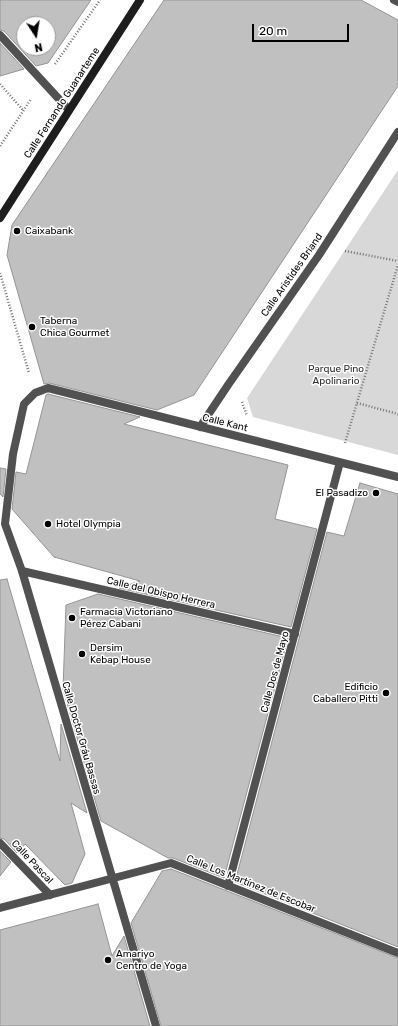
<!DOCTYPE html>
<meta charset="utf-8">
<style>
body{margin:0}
#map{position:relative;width:398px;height:1026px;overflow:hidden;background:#fff;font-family:Rubik,sans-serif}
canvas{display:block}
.north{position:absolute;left:16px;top:16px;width:40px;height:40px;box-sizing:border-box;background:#fff;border:1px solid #999;border-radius:50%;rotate:168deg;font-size:11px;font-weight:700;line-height:16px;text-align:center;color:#000}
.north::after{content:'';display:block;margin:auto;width:14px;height:18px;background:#000;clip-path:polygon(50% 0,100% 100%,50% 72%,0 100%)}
.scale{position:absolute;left:252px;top:24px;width:97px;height:18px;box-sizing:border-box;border:2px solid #000;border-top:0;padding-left:5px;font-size:12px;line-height:14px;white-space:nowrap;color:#000;-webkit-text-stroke:3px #fff;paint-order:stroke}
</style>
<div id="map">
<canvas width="398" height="1026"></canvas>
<div class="north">N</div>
<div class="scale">20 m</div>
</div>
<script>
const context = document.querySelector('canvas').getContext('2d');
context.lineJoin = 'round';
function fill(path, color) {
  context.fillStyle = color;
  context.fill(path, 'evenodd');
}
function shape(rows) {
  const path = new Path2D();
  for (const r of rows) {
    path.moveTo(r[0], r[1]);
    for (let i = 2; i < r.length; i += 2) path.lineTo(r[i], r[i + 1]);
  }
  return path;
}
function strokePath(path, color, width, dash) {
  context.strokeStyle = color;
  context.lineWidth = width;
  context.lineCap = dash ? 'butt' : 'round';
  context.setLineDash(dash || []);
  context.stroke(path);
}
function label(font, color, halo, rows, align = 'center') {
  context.font = font + ' Rubik,sans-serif';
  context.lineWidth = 3;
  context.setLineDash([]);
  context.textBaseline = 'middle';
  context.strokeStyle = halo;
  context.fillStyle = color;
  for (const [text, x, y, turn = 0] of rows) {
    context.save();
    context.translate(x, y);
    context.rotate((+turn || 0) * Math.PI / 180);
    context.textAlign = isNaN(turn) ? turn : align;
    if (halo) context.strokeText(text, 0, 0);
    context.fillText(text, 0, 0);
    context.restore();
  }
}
const green = shape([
 [398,170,398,455,253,417,247,398]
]);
const building = shape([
 [0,0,91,0,48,63,36,66,4,31,0,30,0,0],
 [24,24,48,24,48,48,24,48,24,24],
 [164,0,361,0,398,20,398,86,194,395,157,410,49,383,44,384,7,255,12,225,164,0],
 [0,43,24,69,0,76,0,43],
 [48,394,140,417,124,424,288,465,275,519,317,529,291,627,119,588,140,581,54,557,12,509,16,472,26,474,46,395,48,394],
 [0,468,6,469,3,497,0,494,0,468],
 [360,483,398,494,398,947,235,882,327,532,344,536,360,483],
 [7,579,60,761,61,724,87,813,71,803,85,854,72,883,65,885,25,844,17,853,4,839,0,838,0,580,7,579],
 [98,594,288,638,224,878,173,858,168,858,101,821,63,689,66,605,98,594],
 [0,851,11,862,0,876,0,851],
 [171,869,398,958,398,1026,161,1026,131,923,162,871,171,869],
 [98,904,112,956,124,936,150,1026,0,1026,0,930,98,904]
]);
const path = shape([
 [55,64,100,0],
 [0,84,23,110],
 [0,146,31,99],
 [345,251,398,261],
 [0,273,29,373],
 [242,402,247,416],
 [357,403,398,414],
 [345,443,398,265]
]);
const street = shape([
 [394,0,398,2],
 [0,35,69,110],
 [200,427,228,385,319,255,398,132],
 [22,571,295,634],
 [0,843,50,895],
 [228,886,340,462],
 [0,908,171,863,398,953],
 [156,1026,22,571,5,524,13,454,24,404,35,393,48,388,398,477]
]);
const secondary = shape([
 [0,218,140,0]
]);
const markers = [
 [17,231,4,"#000"],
 [32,327,4,"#000"],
 [376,493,4,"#000"],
 [48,524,4,"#000"],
 [72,618,4,"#000"],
 [82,654,4,"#000"],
 [386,693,4,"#000"],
 [108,960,4,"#000"]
];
const streetNames = [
 ["Calle Fernando Guanarteme",62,103,-57],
 ["Calle Aristides Briand",292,275,-55],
 ["Calle Kant",225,423,14],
 ["Calle del Obispo Herrera",161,593,13],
 ["Calle Dos de Mayo",275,672,-75],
 ["Calle Doctor Gráu Bassas",81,738,74],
 ["Calle Pascal",32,862,47],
 ["Calle Los Martínez de Escobar",251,884,22]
];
const poiNames = [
 ["Caixabank",25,231],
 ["Taberna",40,321],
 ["Chica Gourmet",40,333],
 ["El Pasadizo",368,493,"right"],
 ["Hotel Olympia",56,524],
 ["Farmacia Victoriano",80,612],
 ["Pérez Cabani",80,624],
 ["Dersim",90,648],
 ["Kebap House",90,660],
 ["Edificio",378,687,"right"],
 ["Caballero Pitti",378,699,"right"],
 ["Amariyo",116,954],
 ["Centro de Yoga",116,966]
];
const parkNames = [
 ["Parque Pino",336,369],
 ["Apolinario",336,381]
];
fill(green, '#d8d8d8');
fill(building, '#c0c0c0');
strokePath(building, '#959595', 1);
strokePath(path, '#737373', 2.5, [1, 2]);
strokePath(street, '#515151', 8);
strokePath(secondary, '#1e1e1e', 8);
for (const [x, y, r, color] of markers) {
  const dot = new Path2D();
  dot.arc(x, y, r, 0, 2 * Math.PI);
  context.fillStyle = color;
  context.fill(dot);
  strokePath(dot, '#fff', 1.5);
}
label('10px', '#000', '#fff', streetNames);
label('10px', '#000', '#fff', poiNames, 'left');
label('10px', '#2f2f2f', '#fff', parkNames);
</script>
